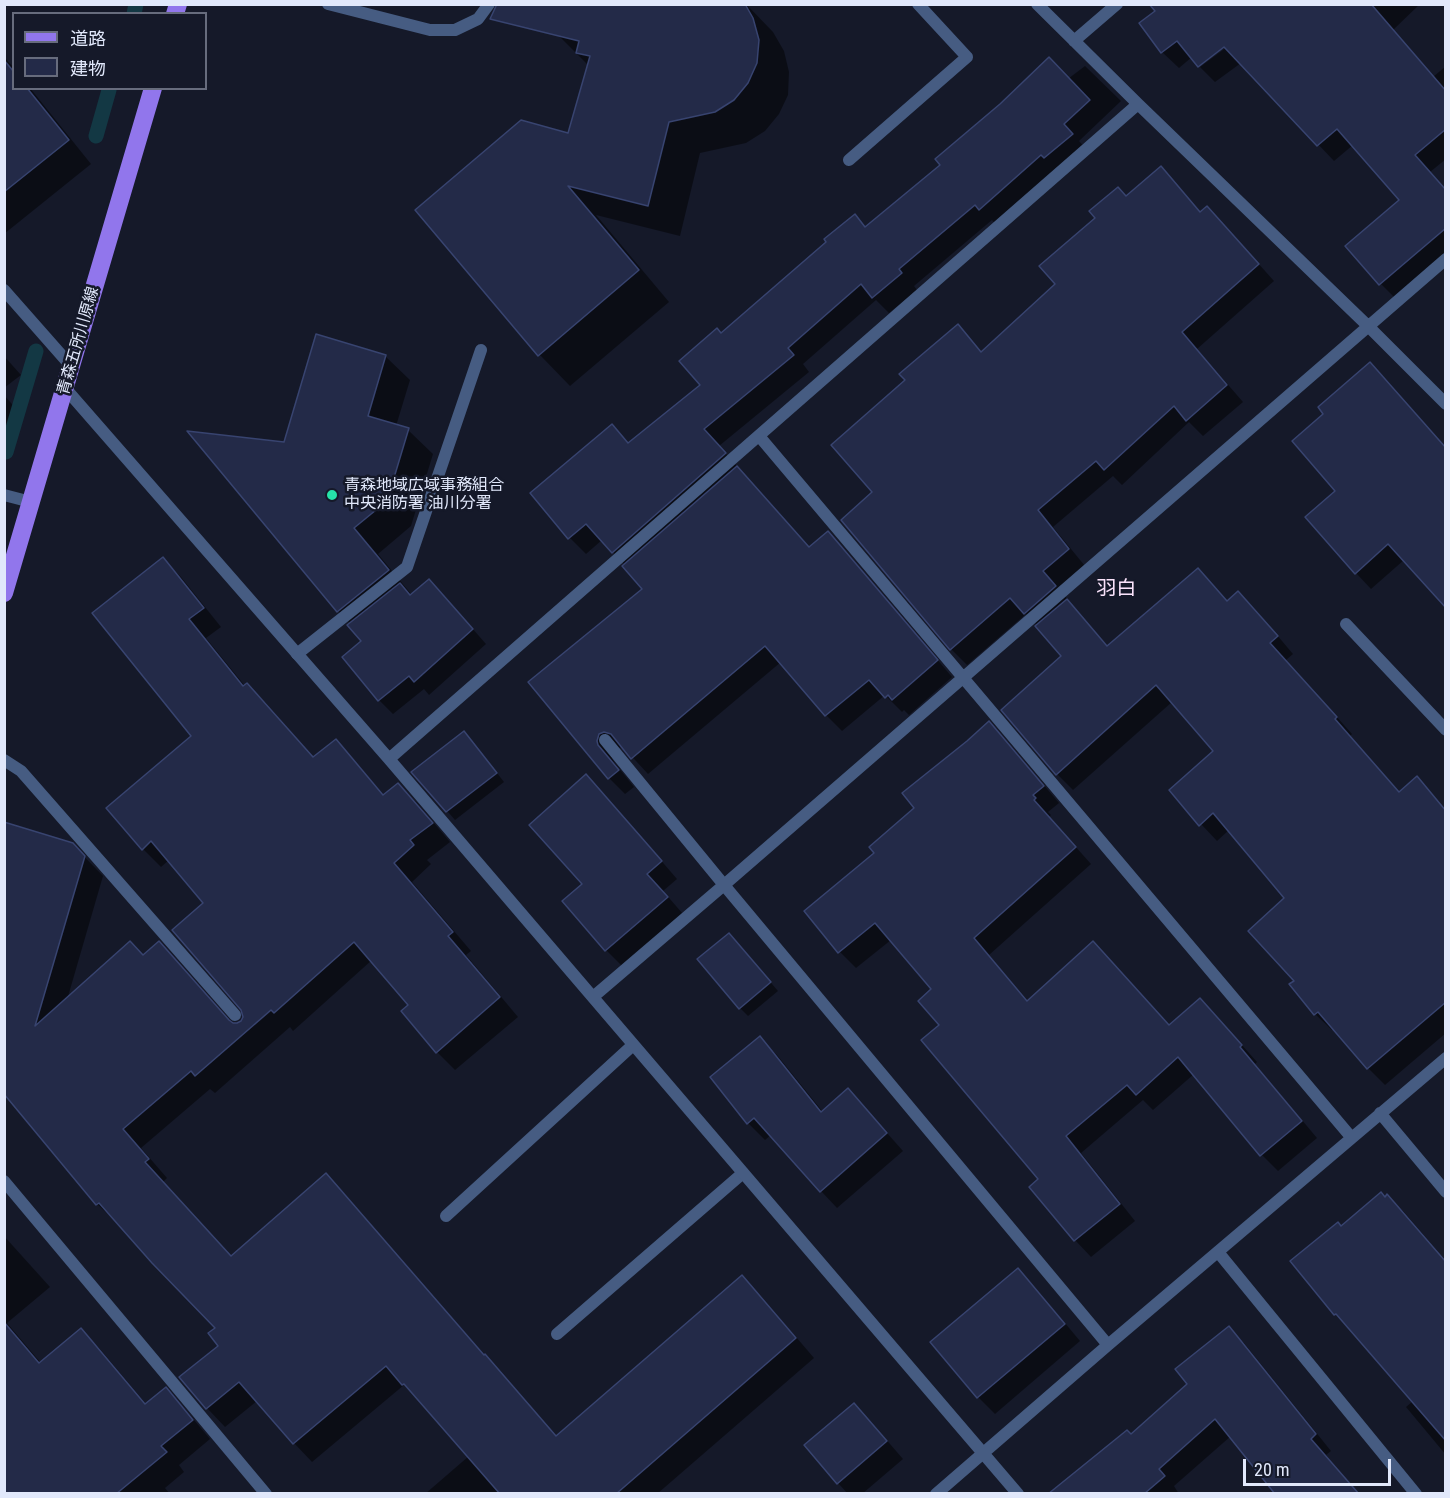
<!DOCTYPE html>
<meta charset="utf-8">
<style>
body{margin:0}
#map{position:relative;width:1450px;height:1498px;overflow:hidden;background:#151929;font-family:"Roboto Condensed","Noto Sans JP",sans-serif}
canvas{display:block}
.frame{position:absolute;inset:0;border:6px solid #e1e8fb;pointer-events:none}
.legend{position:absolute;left:12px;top:12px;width:195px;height:78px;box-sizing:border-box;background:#151929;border:2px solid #676c7d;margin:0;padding:8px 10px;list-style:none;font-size:18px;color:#e1e8fb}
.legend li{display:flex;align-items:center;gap:12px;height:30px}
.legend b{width:30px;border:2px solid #676c7d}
.scale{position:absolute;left:1243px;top:1459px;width:148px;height:27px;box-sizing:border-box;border:3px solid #e1e8fb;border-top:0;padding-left:8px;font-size:18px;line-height:21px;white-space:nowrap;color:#e1e8fb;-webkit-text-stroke:4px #151929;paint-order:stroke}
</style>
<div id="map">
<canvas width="1450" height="1498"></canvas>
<div class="frame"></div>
<ul class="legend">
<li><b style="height:8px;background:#9176ec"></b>道路</li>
<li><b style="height:16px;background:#232a48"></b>建物</li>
</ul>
<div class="scale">20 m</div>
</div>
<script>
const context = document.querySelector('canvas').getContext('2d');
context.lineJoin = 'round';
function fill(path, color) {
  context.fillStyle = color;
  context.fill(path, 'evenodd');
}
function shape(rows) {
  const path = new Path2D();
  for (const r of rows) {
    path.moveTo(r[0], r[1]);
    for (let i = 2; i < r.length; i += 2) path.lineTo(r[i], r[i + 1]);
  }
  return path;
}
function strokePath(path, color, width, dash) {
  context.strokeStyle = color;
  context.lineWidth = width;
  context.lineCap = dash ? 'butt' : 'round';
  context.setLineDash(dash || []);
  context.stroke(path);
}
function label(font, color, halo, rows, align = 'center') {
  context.font = font + ' "Roboto Condensed","Noto Sans JP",sans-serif';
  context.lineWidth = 5;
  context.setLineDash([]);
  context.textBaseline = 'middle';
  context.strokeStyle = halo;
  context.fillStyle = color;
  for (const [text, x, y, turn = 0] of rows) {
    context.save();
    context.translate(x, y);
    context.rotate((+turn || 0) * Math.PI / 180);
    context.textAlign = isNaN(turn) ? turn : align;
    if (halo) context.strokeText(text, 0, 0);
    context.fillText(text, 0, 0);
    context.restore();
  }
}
const shadow = shape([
 [566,4,746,4,773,32,784,51,789,72,788,95,779,114,765,131,746,143,700,153,680,236,596,215,669,302,570,386,539,354,569,135,589,66,558,35],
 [1166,4,1420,4,1393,30,1433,77,1446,66,1446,159,1430,172,1446,189,1446,258,1397,300,1381,284,1348,246,1401,200,1353,145,1334,161,1241,63,1215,82,1200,67,1231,44,1192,57,1179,68,1162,52],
 [4,57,14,68,14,88,30,88,91,164,4,234],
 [1085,66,1121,101,1079,141,1088,151,996,225,992,220,914,286,917,290,889,313,876,300,803,364,809,372,719,446,810,549,828,533,844,549,952,677,909,715,904,710,902,712,885,695,842,731,826,715,781,662,648,774,624,748,621,747,615,750,612,758,614,762,634,787,625,794,609,778,530,682,645,589,625,565,602,540,586,554,570,538,532,493,612,426,629,444,702,385,722,335,829,242,855,216,866,228,986,141],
 [1161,168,1201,213,1223,224,1274,281,1197,349,1243,402,1203,436,1189,422,1122,485,1113,476,1053,527,1085,566,1058,588,1071,603,1070,604,1109,647,1198,570,1228,602,1238,593,1255,609,1293,654,1286,660,1352,734,1350,736,1400,793,1417,778,1446,810,1446,1033,1385,1085,1368,1068,1334,1028,1332,1030,1315,1014,1296,981,1286,898,1229,830,1217,841,1201,824,1215,751,1172,702,1073,790,1057,774,1063,656,1038,626,1026,614,967,665,951,649,874,492,907,380,957,326,982,353,1057,284,1127,198],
 [4,356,21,375,4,388],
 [385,356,410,380,396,426,408,430,433,454,411,526,378,554,412,595,429,581,443,595,486,644,429,695,424,689,393,714,379,700,363,641,351,624,338,611,285,444],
 [1370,364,1386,379,1446,448,1446,608,1404,560,1371,589,1356,573,1337,491,1325,414],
 [4,395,18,411,18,430,4,441],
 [163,559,181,577,221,627,206,638,245,686,247,685,266,703,314,758,336,741,354,760,384,795,398,785,417,803,450,842,427,860,431,864,412,882,471,951,466,955,518,1017,455,1070,437,1052,410,1005,372,960,293,1031,290,1027,215,1093,210,1089,141,1148,167,1178,163,1182,232,1258,326,1175,345,1194,489,1360,503,1375,557,1437,742,1277,761,1296,814,1358,657,1494,425,1494,469,1456,422,1403,404,1385,312,1462,294,1443,257,1401,225,1427,207,1408,220,1346,217,1328,117,1221,116,1222,97,1204,4,1090,72,844,103,876,67,1000,143,956,159,943,177,961,231,1023,236,1025,244,1019,205,903,169,860,161,867,143,849,193,737],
 [275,1004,277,1006,255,1025,253,1023],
 [989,723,1005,739,1059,803,1048,812,1051,815,1049,817,1091,864,989,955,1029,1002,1170,1026,1200,1000,1216,1016,1257,1062,1255,1064,1317,1138,1278,1171,1262,1155,1194,1074,1153,1110,1143,1100,1081,1153,1135,1221,1091,1257,1075,1240,1031,1187,1040,1179,941,1025,933,989,891,940,856,968,840,952,806,911,876,853,916,808],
 [464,733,472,741,504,782,455,820,414,773],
 [586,776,602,792,677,879,663,891,683,914,622,966,606,950,584,884],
 [737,943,778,991,748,1016,740,1008],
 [760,1039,777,1055,823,1112,864,1107,903,1151,837,1208,821,1191,771,1135,765,1140,748,1123,712,1078],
 [1387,1196,1404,1212,1446,1261,1446,1455,1406,1407,1413,1401,1351,1331,1335,1314,1342,1228],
 [4,1236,50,1287,7,1323,41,1363,81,1330,100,1349,147,1405,166,1389,184,1408,210,1439,179,1465,184,1472,165,1488,170,1494,4,1494],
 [1018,1270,1034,1286,1080,1341,995,1414,978,1397],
 [1228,1328,1244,1343,1331,1451,1326,1455,1359,1494,1288,1494,1231,1436,1174,1486,1179,1494,1084,1494,1131,1436,1189,1384],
 [854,1405,871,1422,903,1459,862,1494,848,1494,838,1483]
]);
const stream = shape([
 [134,14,136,4],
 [96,136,109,90],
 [6,452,36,351]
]);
const building = shape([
 [497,4,745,4,753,18,759,40,757,63,748,83,734,100,715,112,669,122,648,206,568,186,639,270,538,356,415,210,521,120,568,133,590,56,576,53,579,41,490,19,497,4],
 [1149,4,1371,4,1446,91,1446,129,1415,155,1446,190,1446,228,1379,285,1345,246,1399,200,1337,129,1317,146,1224,47,1198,67,1177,41,1161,53,1139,23,1155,11,1149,4],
 [1049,57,1090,100,1064,124,1073,134,1044,158,1041,155,979,210,975,205,899,269,902,273,872,298,861,284,788,348,794,355,704,429,726,453,612,553,586,524,568,539,530,493,612,424,628,443,700,385,679,361,717,328,721,333,826,242,824,239,855,214,865,227,940,165,935,159,1000,104,1049,57],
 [4,60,14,72,14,88,27,88,69,140,4,192,4,60],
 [1161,166,1200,212,1207,206,1259,264,1182,332,1227,385,1186,421,1174,406,1104,470,1096,461,1038,510,1069,549,1043,571,1056,586,1024,614,1010,598,950,650,841,520,872,492,831,445,905,380,899,374,958,324,981,352,1055,284,1039,266,1095,218,1089,211,1118,187,1126,196,1161,166],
 [316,334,386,355,368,416,409,428,387,501,354,528,389,570,337,612,187,431,284,442,316,334],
 [1370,362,1446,448,1446,608,1388,544,1355,574,1305,517,1335,491,1292,441,1323,414,1318,407,1370,362],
 [737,466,809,547,828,531,938,660,892,700,888,695,885,698,869,680,825,716,765,646,631,759,611,734,604,732,599,734,597,741,598,745,619,770,608,779,528,682,642,589,622,566,737,466],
 [163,557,204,608,189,619,243,686,247,683,313,757,336,739,383,795,398,783,433,823,410,840,414,845,394,863,453,932,448,936,500,997,436,1053,401,1011,408,1005,354,942,274,1013,271,1010,195,1076,191,1071,123,1129,149,1159,145,1162,231,1256,326,1173,484,1355,485,1354,556,1436,742,1275,796,1338,616,1494,500,1494,404,1384,402,1385,386,1366,293,1444,239,1382,206,1409,179,1377,218,1346,208,1333,215,1328,152,1263,99,1203,96,1205,4,1094,4,822,73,843,85,856,35,1026,130,941,143,955,159,941,229,1020,233,1023,237,1023,241,1021,243,1017,241,1010,172,930,203,903,151,841,142,850,106,808,191,736,92,613,163,557],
 [1198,568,1227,601,1238,591,1278,636,1270,643,1337,717,1335,719,1399,792,1417,776,1446,811,1446,1002,1367,1069,1318,1012,1314,1015,1289,984,1294,981,1248,931,1284,898,1213,813,1199,826,1169,790,1213,751,1156,685,1056,775,1001,710,1061,656,1035,626,1067,599,1107,646,1198,568],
 [429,579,473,629,414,682,409,676,378,701,342,657,361,641,347,625,400,583,410,595,429,579],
 [989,721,1044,786,1033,795,1036,798,1034,800,1076,847,974,938,1027,1001,1093,941,1169,1025,1200,998,1242,1045,1240,1047,1302,1121,1260,1156,1178,1057,1136,1095,1127,1085,1066,1136,1120,1204,1074,1241,1029,1187,1038,1179,921,1040,939,1025,918,1001,931,989,875,923,838,953,804,911,874,853,869,847,914,808,902,793,967,741,989,721],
 [464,731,497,773,446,812,411,772,464,731],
 [586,774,662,861,647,874,668,897,605,951,562,901,582,884,529,825,586,774],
 [729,933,771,982,739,1009,697,959,729,933],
 [760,1036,821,1112,848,1088,887,1133,820,1192,754,1118,747,1124,710,1077,760,1036],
 [1381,1192,1385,1197,1387,1194,1446,1262,1446,1441,1336,1314,1334,1315,1290,1261,1338,1222,1341,1226,1381,1192],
 [1018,1268,1065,1324,977,1398,930,1342,1018,1268],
 [4,1322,39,1363,81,1328,145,1404,166,1387,193,1420,161,1446,167,1452,116,1494,4,1494,4,1322],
 [1229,1326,1316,1434,1311,1439,1359,1494,1275,1494,1215,1419,1159,1469,1165,1476,1144,1494,1048,1494,1127,1430,1131,1434,1187,1384,1175,1369,1229,1326],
 [854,1403,887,1441,837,1484,804,1445,854,1403]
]);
const service = shape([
 [328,4,430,30,455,30,478,19,489,4],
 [849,160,967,57,918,4],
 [4,495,31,502],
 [297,654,407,567,481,350],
 [446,1216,633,1045],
 [557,1334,743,1173]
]);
const minor = shape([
 [1037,4,1138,104,1368,326,1446,404],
 [1074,41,1117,4],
 [4,290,71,366],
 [65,388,389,759,1018,1494],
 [759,436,1351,1137],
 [1346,624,1446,730],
 [605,740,724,885,1108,1345],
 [389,759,1138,104],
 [4,760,21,771,235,1015],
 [593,997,724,885,1446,259],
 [1380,1113,1446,1192],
 [4,1181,266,1494],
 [1218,1252,1416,1494],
 [936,1494,1108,1345,1446,1058]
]);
const primary = shape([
 [175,14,178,4],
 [4,593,153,88]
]);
const markers = [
 [332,495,6,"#26e2a9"]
];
const streetNames = [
 ["青森五所川原線",79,341,-74]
];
const poiNames = [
 ["青森地域広域事務組合",344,486],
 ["中央消防署 油川分署",344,504]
];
const quarterNames = [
 ["羽白",1116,590]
];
fill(shadow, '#0007');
strokePath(stream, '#133844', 15);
fill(building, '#232a48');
strokePath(building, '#384470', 1.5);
strokePath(service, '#465c82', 12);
strokePath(minor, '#465c82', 12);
strokePath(primary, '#9176ec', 18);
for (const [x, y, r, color] of markers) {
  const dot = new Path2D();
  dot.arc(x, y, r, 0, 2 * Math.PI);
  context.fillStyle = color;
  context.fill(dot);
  strokePath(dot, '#151929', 2);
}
label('16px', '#e1e8fb', '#151929', streetNames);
label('16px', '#e1e8fb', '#151929', poiNames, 'left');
label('20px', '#fae3fb', '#151929', quarterNames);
</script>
